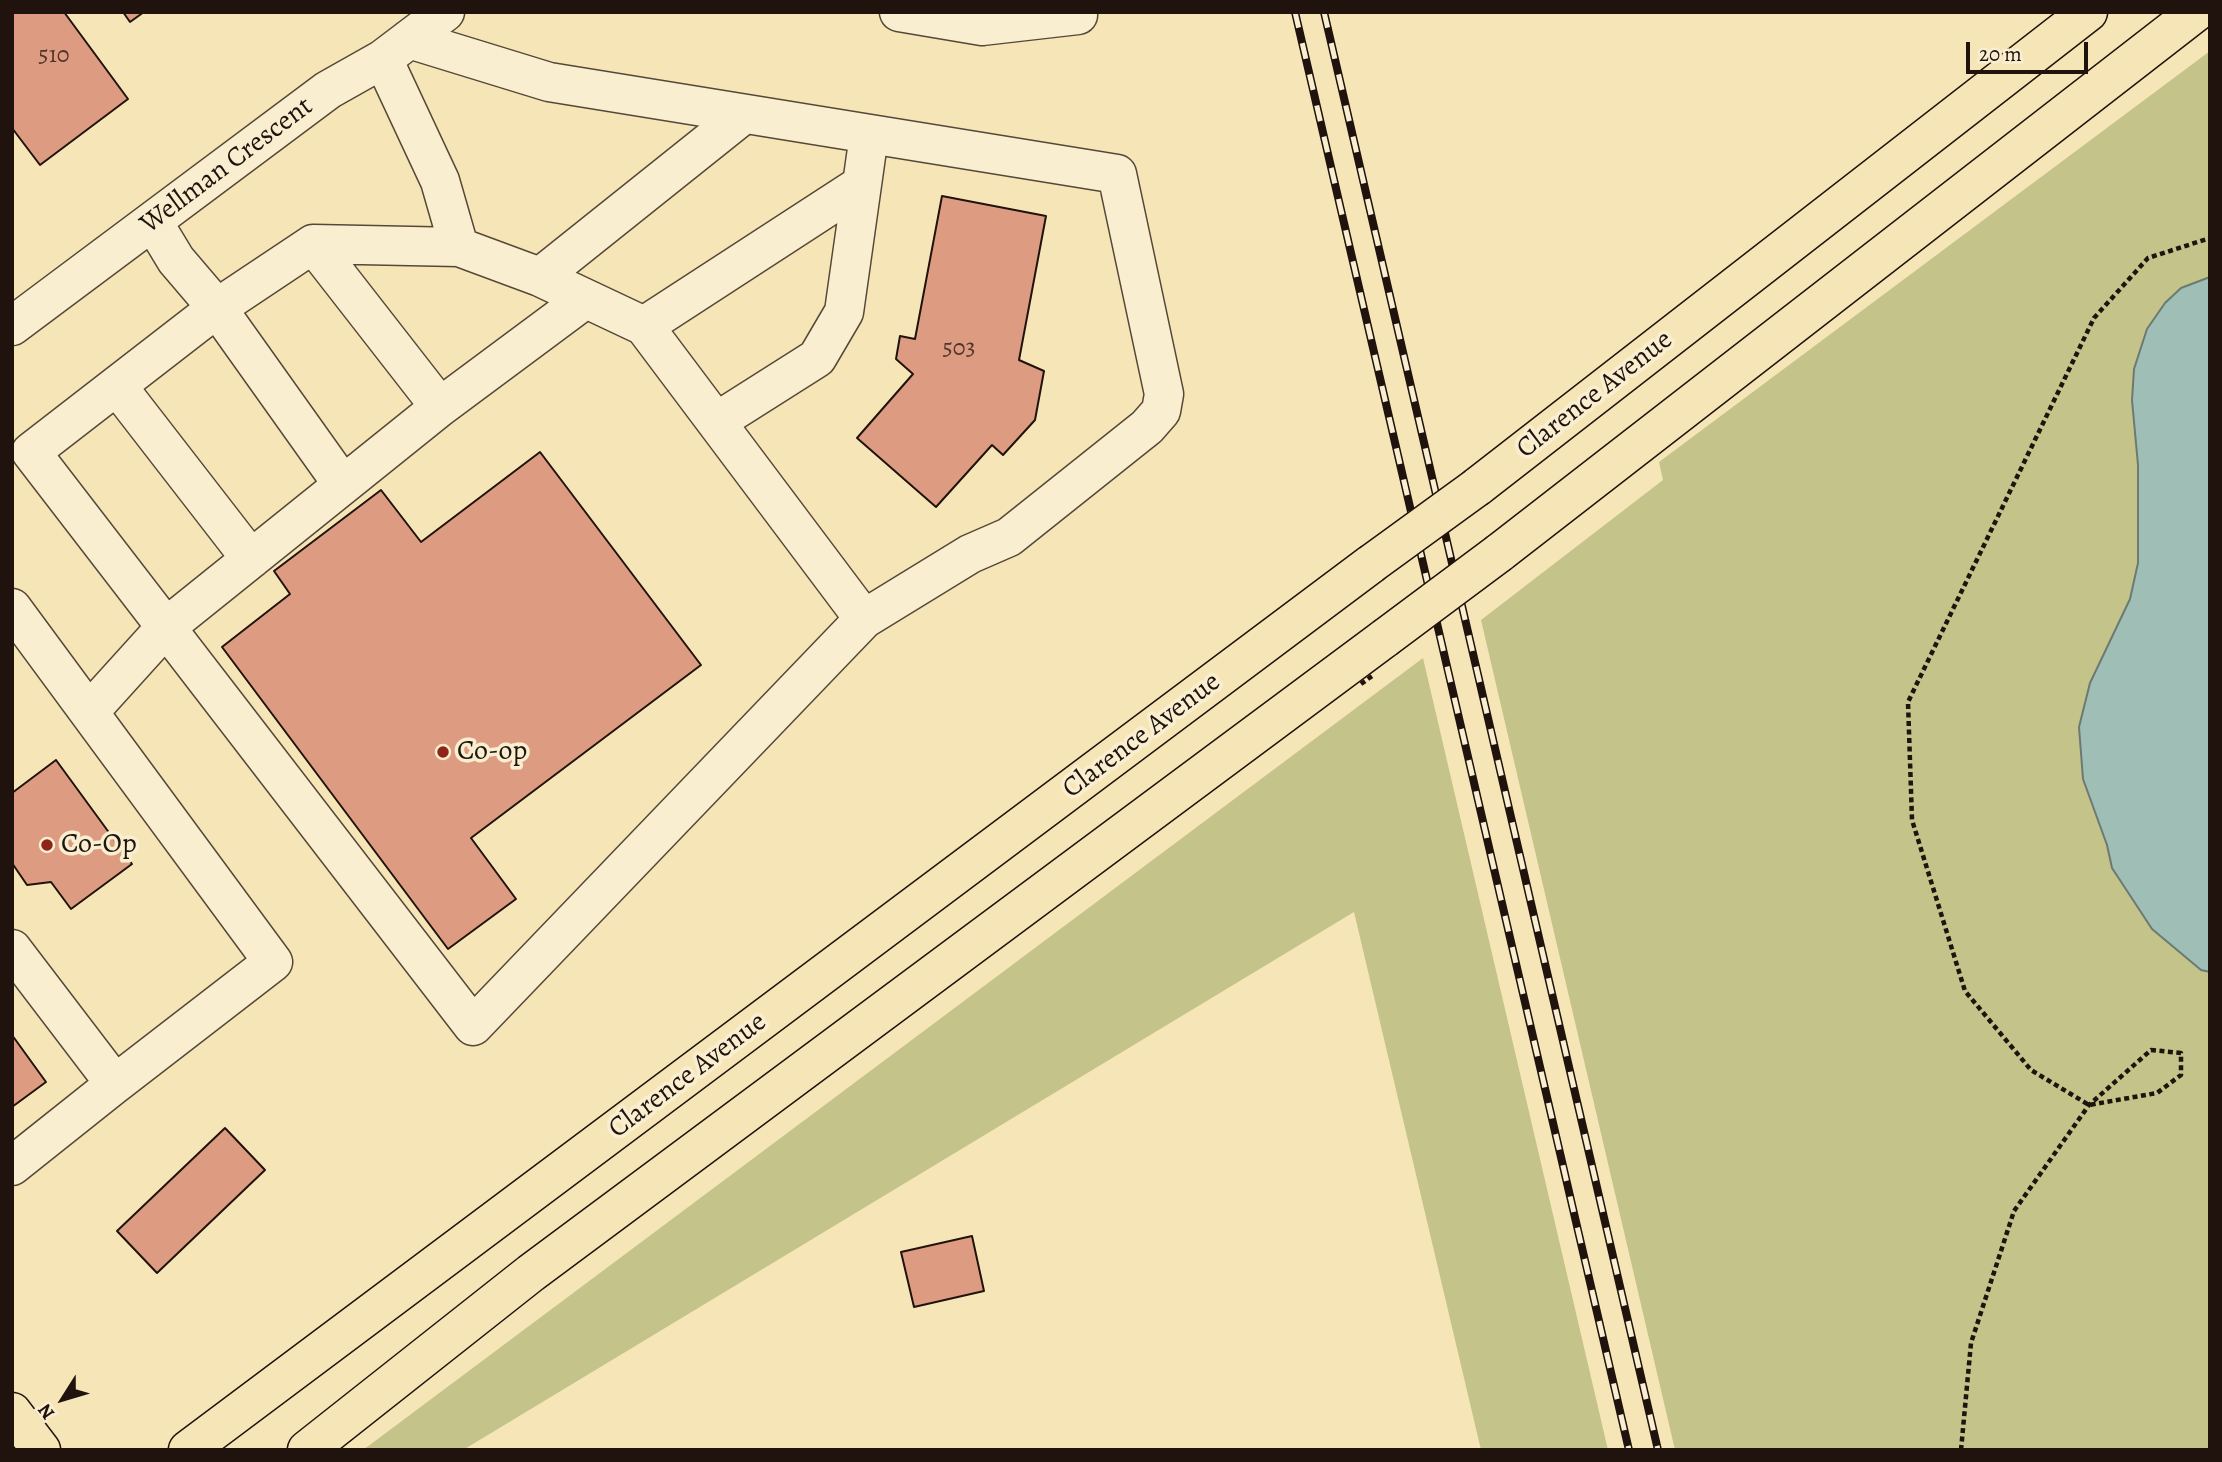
<!DOCTYPE html>
<style>
body{margin:0}
#map{position:relative;width:2222px;height:1462px;overflow:hidden;background:#f6e6b7;font-family:Alegreya,serif}
canvas{display:block}
.frame{position:absolute;inset:0;border:14px solid #20130d;pointer-events:none}
.north{position:absolute;left:28px;top:1364px;width:70px;height:70px;-webkit-text-stroke:5px #f9efd0;paint-order:stroke;rotate:233deg;font-size:19px;font-weight:700;line-height:28px;text-align:center;color:#20130d}
.north::after{content:'';display:block;margin:auto;width:24px;height:32px;background:#20130d;clip-path:polygon(50% 0,100% 100%,50% 72%,0 100%)}
.scale{position:absolute;left:1966px;top:42px;width:122px;height:32px;box-sizing:border-box;border:4px solid #20130d;border-top:0;padding-left:9px;font-size:21px;line-height:24px;white-space:nowrap;color:#20130d;-webkit-text-stroke:5px #f9efd0;paint-order:stroke}
</style>
<div id="map">
<canvas width="2222" height="1462"></canvas>
<div class="frame"></div>
<div class="north">N</div>
<div class="scale">20 m</div>
</div>
<script>
const context = document.querySelector('canvas').getContext('2d');
context.lineJoin = 'round';
function fill(path, color) {
  context.fillStyle = color;
  context.fill(path, 'evenodd');
}
function shape(rows) {
  const path = new Path2D();
  for (const r of rows) {
    path.moveTo(r[0], r[1]);
    for (let i = 2; i < r.length; i += 2) path.lineTo(r[i], r[i + 1]);
  }
  return path;
}
function strokePath(path, color, width, dash) {
  context.strokeStyle = color;
  context.lineWidth = width;
  context.lineCap = dash ? 'butt' : 'round';
  context.setLineDash(dash || []);
  context.stroke(path);
}
function label(font, color, halo, rows, align = 'center') {
  context.font = font + ' Alegreya,serif';
  context.lineWidth = 7;
  context.setLineDash([]);
  context.textBaseline = 'middle';
  context.strokeStyle = halo;
  context.fillStyle = color;
  for (const [text, x, y, turn = 0] of rows) {
    context.save();
    context.translate(x, y);
    context.rotate((+turn || 0) * Math.PI / 180);
    context.textAlign = isNaN(turn) ? turn : align;
    if (halo) context.strokeText(text, 0, 0);
    context.fillText(text, 0, 0);
    context.restore();
  }
}
const green = shape([
 [2210,51,2210,1450,1675,1450,1481,620,1663,480,1659,462],
 [1423,658,1608,1450,1481,1450,1354,912,463,1450,363,1450]
]);
const water = shape([
 [2210,277,2210,972,2201,970,2152,929,2112,868,2107,845,2083,779,2079,727,2090,683,2130,599,2138,563,2138,465,2132,400,2134,369,2147,329,2165,303,2181,288,2210,277]
]);
const building = shape([
 [12,12,64,12,128,99,40,165,12,128,12,12],
 [123,12,144,12,130,22,123,12],
 [942,196,1046,216,1019,360,1044,371,1035,420,1003,455,992,445,936,507,857,438,913,374,896,359,900,336,915,339,942,196],
 [540,452,701,665,471,838,516,899,448,949,222,647,290,594,274,571,381,490,421,542,540,452],
 [56,760,132,864,71,909,51,882,27,885,12,863,12,793,56,760],
 [12,1035,46,1082,12,1107,12,1035],
 [225,1128,265,1170,157,1273,117,1231,225,1128],
 [972,1236,984,1291,914,1307,901,1252,972,1236]
]);
const path = shape([
 [1961,1450,1971,1343,2014,1211,2089,1105,2151,1050,2181,1053,2181,1075,2157,1093,2089,1105,2031,1070,1965,991,1912,820,1908,702,2094,318,2148,258,2210,238]
]);
const minor = shape([
 [899,12,982,26,978,12],
 [982,26,1078,15,1077,12],
 [409,39,549,82,1117,174,1164,394,1161,411,1147,427,1009,537,970,554,864,619],
 [153,222,176,260,217,308,31,452,473,1026,864,619,644,326,540,277,459,247,440,181,383,59],
 [313,244,440,407],
 [540,277,744,114],
 [12,326,328,90,383,59,445,12],
 [644,326,861,185],
 [117,386,251,559],
 [716,422,817,358,844,312,869,135],
 [343,485,217,308,313,244,459,247],
 [12,608,273,962,115,1084],
 [89,712,165,628,440,407,584,300],
 [12,949,115,1084,12,1166]
]);
const major = shape([
 [1477,487,2088,12],
 [1499,553,2196,12],
 [12,1412,41,1450],
 [188,1450,1371,564],
 [307,1450,531,1273,1385,638]
]);
const rail = shape([
 [1295,12,1629,1450],
 [1324,12,1658,1450]
]);
const pathBridge = shape([
 [1361,684,1372,676]
]);
const majorBridge = shape([
 [1371,564,1477,487],
 [1385,638,1499,553]
]);
const markers = [
 [443,752,7,"#8f2418"],
 [47,845,7,"#8f2418"]
];
const numberNames = [
 ["510",54,56],
 ["503",959,349]
];
const streetNames = [
 ["Wellman Crescent",227,166,-37],
 ["Clarence Avenue",1595,395,-38],
 ["Clarence Avenue",1142,736,-37],
 ["Clarence Avenue",688,1076,-37]
];
const poiNames = [
 ["Co-op",457,752],
 ["Co-Op",61,845]
];
fill(green, '#c4c389');
fill(water, '#9ebeb6');
strokePath(water, '#6c7a72', 2);
fill(building, '#dd9b82');
strokePath(building, '#20130d', 2);
strokePath(minor, '#564838', 41);
strokePath(major, '#20130d', 41);
strokePath(path, '#20130d', 4.5, [5, 3.5]);
strokePath(minor, '#f9efd0', 38);
strokePath(major, '#f6e6b7', 38);
strokePath(rail, '#20130d', 8);
strokePath(rail, '#f9efd0', 5, [16]);
strokePath(majorBridge, '#20130d', 41, []);
strokePath(pathBridge, '#20130d', 4.5, [5, 3.5]);
strokePath(majorBridge, '#f6e6b7', 38);
for (const [x, y, r, color] of markers) {
  const dot = new Path2D();
  dot.arc(x, y, r, 0, 2 * Math.PI);
  context.fillStyle = color;
  context.fill(dot);
  strokePath(dot, '#f9efd0', 2.5);
}
label('24px', '#4f352a', null, numberNames);
label('28px', '#20130d', '#f9efd0', streetNames);
label('28px', '#20130d', '#f9efd0', poiNames, 'left');
</script>
